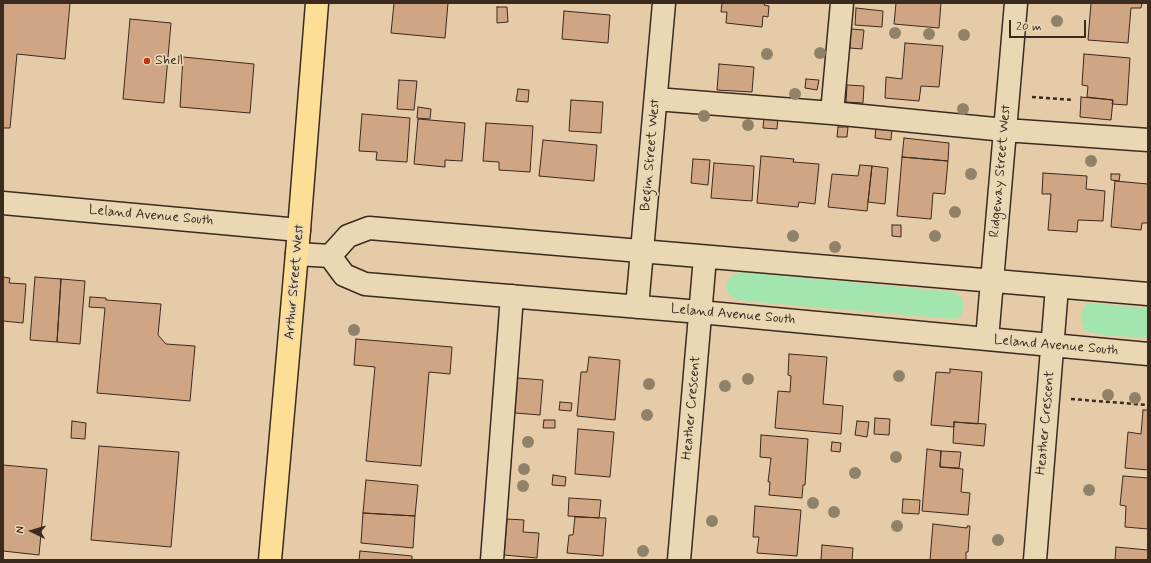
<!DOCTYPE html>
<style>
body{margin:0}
#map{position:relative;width:1151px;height:563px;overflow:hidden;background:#e5cba8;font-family:Mynerve,sans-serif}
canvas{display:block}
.frame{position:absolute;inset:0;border:4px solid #3b2a1e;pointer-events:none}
.north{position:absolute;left:12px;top:511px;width:40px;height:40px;-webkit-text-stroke:3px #ead8b5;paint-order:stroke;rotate:275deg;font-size:11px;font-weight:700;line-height:16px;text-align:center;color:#3b2a1e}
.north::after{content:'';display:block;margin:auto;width:14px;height:18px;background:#3b2a1e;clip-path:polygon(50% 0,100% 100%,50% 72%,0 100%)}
.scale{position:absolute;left:1009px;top:20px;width:77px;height:18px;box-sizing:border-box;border:2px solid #3b2a1e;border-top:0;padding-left:5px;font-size:12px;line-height:14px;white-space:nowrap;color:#3b2a1e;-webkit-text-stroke:3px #ead8b5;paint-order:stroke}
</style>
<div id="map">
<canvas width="1151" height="563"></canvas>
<div class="frame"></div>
<div class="north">N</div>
<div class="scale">20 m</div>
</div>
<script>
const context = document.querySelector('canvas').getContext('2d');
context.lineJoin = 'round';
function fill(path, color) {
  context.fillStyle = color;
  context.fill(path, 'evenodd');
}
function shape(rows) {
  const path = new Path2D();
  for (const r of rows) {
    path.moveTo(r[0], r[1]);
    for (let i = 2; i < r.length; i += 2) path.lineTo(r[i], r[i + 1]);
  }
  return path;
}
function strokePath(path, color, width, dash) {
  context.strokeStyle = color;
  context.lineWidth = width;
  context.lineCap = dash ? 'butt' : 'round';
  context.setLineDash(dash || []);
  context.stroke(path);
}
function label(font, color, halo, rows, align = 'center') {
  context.font = font + ' Mynerve,sans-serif';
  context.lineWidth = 3.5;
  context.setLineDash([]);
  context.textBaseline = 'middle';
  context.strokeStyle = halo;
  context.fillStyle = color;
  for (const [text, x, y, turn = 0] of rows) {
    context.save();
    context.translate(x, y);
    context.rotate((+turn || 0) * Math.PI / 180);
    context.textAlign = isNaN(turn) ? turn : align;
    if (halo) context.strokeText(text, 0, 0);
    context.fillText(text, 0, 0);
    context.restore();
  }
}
const green = shape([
 [741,272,955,292,961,297,963,301,963,309,961,316,953,319,744,301,735,299,729,294,726,288,728,280,732,275],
 [1090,303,1148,308,1148,338,1103,335,1085,331,1081,321,1081,314,1085,305]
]);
const building = shape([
 [3,3,70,3,65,59,17,54,10,128,3,128,3,3],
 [394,3,448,3,445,38,391,33,394,3],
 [722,3,765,3,764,5,769,6,768,17,763,16,762,27,726,23,727,12,721,12,722,3],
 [896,3,941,3,939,28,894,24,896,3],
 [1091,3,1142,3,1141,8,1131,8,1128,43,1088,40,1091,3],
 [497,7,507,7,508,22,497,23,497,7],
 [856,8,883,11,882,27,855,25,856,8],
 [564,11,610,15,608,43,562,39,564,11],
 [130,19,171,23,164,103,123,99,130,19],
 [851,29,864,30,862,49,850,48,851,29],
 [905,43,943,46,939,87,921,86,919,101,885,98,886,77,902,79,905,43],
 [1084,54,1130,58,1127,105,1112,104,1113,100,1087,97,1088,86,1082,85,1084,54],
 [183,57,254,64,250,113,180,107,183,57],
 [719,64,754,67,752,92,717,90,719,64],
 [806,79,819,80,817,90,805,88,806,79],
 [399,80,417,81,414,110,397,109,399,80],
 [847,85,864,86,863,103,846,102,847,85],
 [518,89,529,90,528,102,516,101,518,89],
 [1081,97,1113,100,1111,120,1080,117,1081,97],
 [571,100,603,102,601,133,569,131,571,100],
 [418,107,431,109,430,119,417,118,418,107],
 [362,114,410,118,407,162,376,160,377,152,359,151,362,114],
 [764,116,778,117,777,129,763,128,764,116],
 [418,119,465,123,462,161,445,160,445,167,414,164,418,119],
 [486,123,533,126,530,172,499,170,499,162,483,161,486,123],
 [876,126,892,128,891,140,875,138,876,126],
 [838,127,848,127,847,137,837,137,838,127],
 [904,138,949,143,948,161,902,157,904,138],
 [543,140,597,145,594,181,539,176,543,140],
 [761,156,794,159,793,162,819,164,815,204,799,202,798,207,757,203,761,156],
 [902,157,948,161,945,194,933,193,931,219,897,216,902,157],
 [693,159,710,160,708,185,691,183,693,159],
 [714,163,754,166,752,201,711,198,714,163],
 [860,165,872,166,867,211,828,207,832,174,858,176,860,165],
 [872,166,888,168,885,204,868,202,872,166],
 [1043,173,1087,176,1086,189,1105,191,1103,221,1078,220,1077,232,1048,230,1051,194,1042,194,1043,173],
 [1111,174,1120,174,1119,181,1111,180,1111,174],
 [1115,181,1148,184,1148,223,1142,223,1141,230,1111,227,1115,181],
 [892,225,901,225,901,237,892,236,892,225],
 [3,277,10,278,9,283,26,284,23,323,3,321,3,277],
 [35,277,61,279,57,342,30,340,35,277],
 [61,279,85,281,80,344,57,342,61,279],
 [90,297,106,298,106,300,161,304,158,335,166,344,195,346,190,401,97,393,105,308,89,307,90,297],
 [356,339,452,347,450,374,429,372,421,466,366,461,375,367,354,365,356,339],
 [789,354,827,357,823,404,843,406,841,434,775,428,778,391,790,392,791,376,788,375,789,354],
 [589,357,620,360,615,420,577,416,581,372,587,372,589,357],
 [950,369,982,372,978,424,954,422,954,427,931,425,936,372,950,373,950,369],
 [517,378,543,380,540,415,515,413,517,378],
 [560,402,572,403,571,411,559,410,560,402],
 [1143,410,1148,410,1148,470,1125,468,1128,432,1141,434,1143,410],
 [875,418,890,419,889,435,874,434,875,418],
 [544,420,555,420,555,428,543,428,544,420],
 [72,421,86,423,85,439,71,438,72,421],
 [857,421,869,422,867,437,855,435,857,421],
 [954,422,986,424,984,446,953,443,954,422],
 [578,429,614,432,610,477,575,474,578,429],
 [761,435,808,439,805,485,803,485,802,498,769,495,770,482,768,482,771,458,760,457,761,435],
 [832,442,841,443,840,452,831,451,832,442],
 [99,446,179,452,171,547,91,540,99,446],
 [927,449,941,451,940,467,963,469,961,492,970,493,968,515,922,511,927,449],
 [941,451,961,452,959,468,940,467,941,451],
 [3,465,47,469,39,555,3,551,3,465],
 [553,475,566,477,565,486,552,485,553,475],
 [1123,476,1148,478,1148,529,1125,527,1126,506,1120,505,1123,476],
 [366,480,418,485,415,516,363,513,366,480],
 [569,498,601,500,599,518,568,516,569,498],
 [903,499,920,500,919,514,902,513,903,499],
 [755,506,801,510,797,556,757,553,759,537,753,537,755,506],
 [363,513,415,516,413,548,361,543,363,513],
 [575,517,606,518,603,556,567,553,569,535,573,535,575,517],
 [507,519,524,520,523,532,539,533,537,558,504,555,507,519],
 [933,524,967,528,967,526,970,526,968,552,966,552,966,560,930,560,933,524],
 [822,545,853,548,852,560,821,560,822,545],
 [1116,547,1148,550,1148,560,1115,560,1116,547],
 [360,551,412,556,412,560,359,560,360,551]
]);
const path = shape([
 [1032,97,1073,100],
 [1071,399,1148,405]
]);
const minor = shape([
 [656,99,832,113,1005,130,1148,140],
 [832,113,842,3],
 [3,203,299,230],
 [297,254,330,256],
 [330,256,344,275,365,284,700,312,987,339,1148,354],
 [330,256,348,236,369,228,1148,294],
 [637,307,664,3],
 [987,339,1016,3],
 [492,560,512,296],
 [679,560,705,257],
 [1035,560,1057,287]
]);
const major = shape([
 [270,560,299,230,317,3]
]);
const trees = [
 [1057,21],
 [895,33],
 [929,34],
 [964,35],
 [820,53],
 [767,54],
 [795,94],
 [963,109],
 [704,116],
 [748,125],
 [1091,161],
 [971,174],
 [955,212],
 [793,236],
 [935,236],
 [835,247],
 [354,330],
 [899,376],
 [748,379],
 [649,384],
 [725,386],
 [1108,395],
 [1135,398],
 [647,415],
 [528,442],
 [896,457],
 [524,469],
 [855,473],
 [523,486],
 [1089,490],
 [813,503],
 [834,512],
 [712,521],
 [897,526],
 [998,540],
 [643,551]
];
const markers = [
 [147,61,4,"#c8321e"]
];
const poiNames = [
 ["Shell",155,61]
];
const streetNames = [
 ["Begin Street West",651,155,-85],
 ["Ridgeway Street West",1001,171,-85],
 ["Leland Avenue South",151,216,5],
 ["Arthur Street West",295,282,-85],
 ["Leland Avenue South",733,315,5],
 ["Leland Avenue South",1056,346,5],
 ["Heather Crescent",692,408,-85],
 ["Heather Crescent",1046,423,-85]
];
fill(green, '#a3e5ae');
fill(building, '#cfa583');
strokePath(building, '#3b2a1e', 1);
strokePath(minor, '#3b2a1e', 25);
strokePath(major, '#3b2a1e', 25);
strokePath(path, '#3b2a1e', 2.5, [4, 3]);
strokePath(minor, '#ead8b5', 22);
strokePath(major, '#fdde96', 22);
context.fillStyle = '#908268';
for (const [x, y] of trees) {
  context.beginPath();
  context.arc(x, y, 6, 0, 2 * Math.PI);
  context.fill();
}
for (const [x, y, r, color] of markers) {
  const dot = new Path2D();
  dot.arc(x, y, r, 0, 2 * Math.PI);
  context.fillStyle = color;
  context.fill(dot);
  strokePath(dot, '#ead8b5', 1.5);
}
label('14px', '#3b2a1e', '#ead8b5', poiNames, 'left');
label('14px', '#3b2a1e', '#ead8b5', streetNames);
</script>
